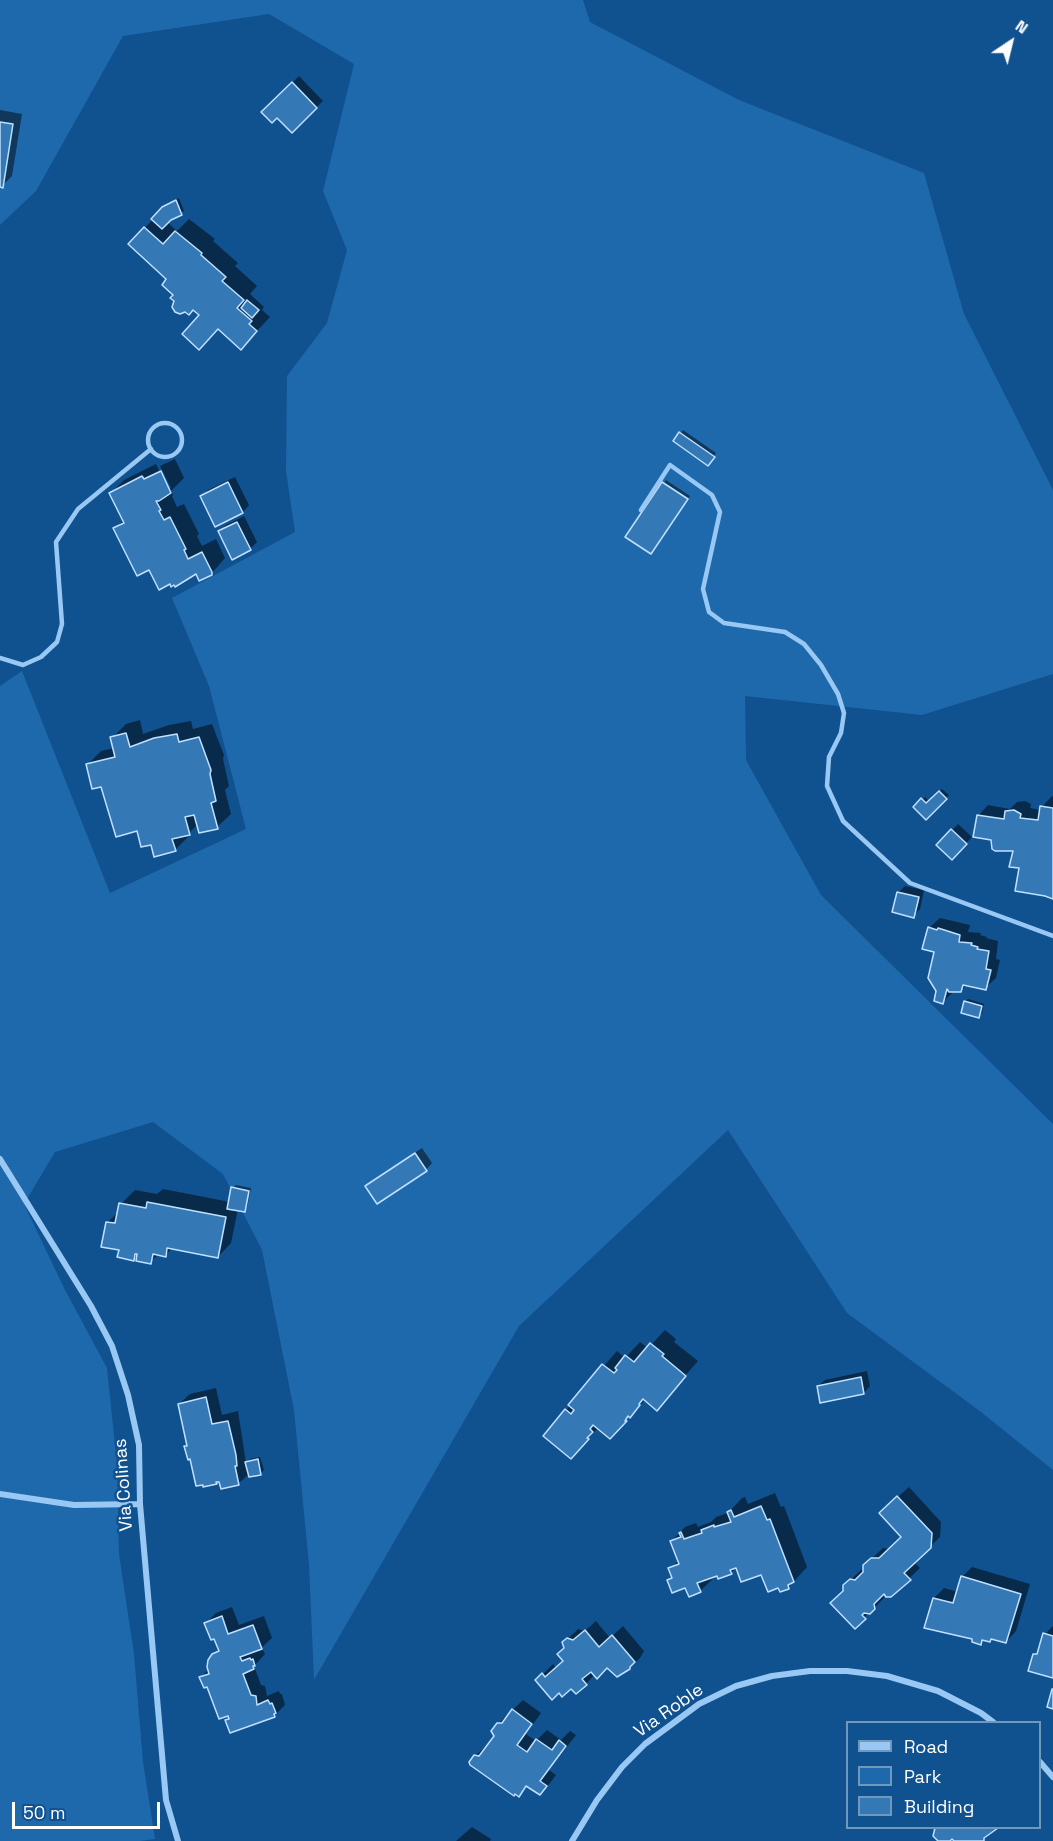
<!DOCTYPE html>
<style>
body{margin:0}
#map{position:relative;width:1053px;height:1841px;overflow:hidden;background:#10518f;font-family:"Space Grotesk",sans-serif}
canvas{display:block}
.legend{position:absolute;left:846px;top:1721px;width:195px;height:108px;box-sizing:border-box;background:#10518f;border:2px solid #7097bc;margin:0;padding:8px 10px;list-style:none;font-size:18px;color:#fff}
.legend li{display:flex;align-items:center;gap:12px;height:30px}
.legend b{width:30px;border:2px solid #7097bc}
.north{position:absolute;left:981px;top:12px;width:60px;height:60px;-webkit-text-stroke:4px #10518f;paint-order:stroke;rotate:35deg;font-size:16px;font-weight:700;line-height:24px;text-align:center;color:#fff}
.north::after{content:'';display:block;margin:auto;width:21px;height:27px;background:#fff;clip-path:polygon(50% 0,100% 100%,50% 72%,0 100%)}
.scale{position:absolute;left:12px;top:1802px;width:148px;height:27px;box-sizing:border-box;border:3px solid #fff;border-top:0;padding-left:8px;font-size:18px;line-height:21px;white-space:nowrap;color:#fff;-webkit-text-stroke:4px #10518f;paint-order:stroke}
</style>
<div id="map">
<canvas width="1053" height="1841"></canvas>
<ul class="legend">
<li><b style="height:8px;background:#98c8f3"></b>Road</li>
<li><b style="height:16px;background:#1e69ac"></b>Park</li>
<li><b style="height:16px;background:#3478b6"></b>Building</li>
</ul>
<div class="north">N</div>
<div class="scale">50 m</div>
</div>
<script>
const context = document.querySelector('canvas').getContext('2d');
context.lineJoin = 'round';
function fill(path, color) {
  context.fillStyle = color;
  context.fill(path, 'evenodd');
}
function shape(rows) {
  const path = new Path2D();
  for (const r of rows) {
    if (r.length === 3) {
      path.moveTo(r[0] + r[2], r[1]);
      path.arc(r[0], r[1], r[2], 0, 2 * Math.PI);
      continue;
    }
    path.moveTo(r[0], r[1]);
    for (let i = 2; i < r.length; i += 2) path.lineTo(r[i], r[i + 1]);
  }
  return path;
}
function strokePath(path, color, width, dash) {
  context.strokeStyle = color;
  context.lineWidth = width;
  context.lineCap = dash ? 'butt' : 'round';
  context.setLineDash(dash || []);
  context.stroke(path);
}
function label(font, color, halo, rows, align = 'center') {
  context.font = font + ' "Space Grotesk",sans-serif';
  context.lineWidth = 5;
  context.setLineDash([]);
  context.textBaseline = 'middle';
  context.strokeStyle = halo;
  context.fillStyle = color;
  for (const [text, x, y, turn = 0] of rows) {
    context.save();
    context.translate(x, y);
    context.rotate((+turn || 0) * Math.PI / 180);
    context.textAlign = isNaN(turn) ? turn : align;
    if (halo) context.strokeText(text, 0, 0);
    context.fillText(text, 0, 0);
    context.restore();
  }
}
const green = shape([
 [0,0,583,0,590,22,739,100,924,173,964,314,1053,490,1053,674,922,715,745,696,746,760,821,895,1053,1124,1053,1470,981,1412,847,1313,728,1130,519,1326,314,1680,309,1565,294,1410,262,1250,223,1174,153,1122,55,1152,24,1204,64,1288,107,1368,117,1464,119,1554,134,1654,143,1762,155,1839,140,1841,0,1841,0,686,22,671,110,893,246,829,209,686,172,598,295,532,286,471,287,376,327,323,347,250,323,191,354,64,269,14,123,36,36,191,0,225]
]);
const shadow = shape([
 [299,76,323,101,292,131,277,116,263,112],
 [0,110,22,114,12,176,2,186,0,186],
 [179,198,184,211,167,222,177,231,189,219,215,239,213,241,238,263,235,266,257,286,250,294,264,307,262,310,270,317,254,334,201,315,175,295,168,279,130,244,167,204],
 [683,430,716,453,711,461,675,441],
 [175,459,184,478,171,491,173,495,172,496,177,507,184,504,199,534,197,536,202,546,216,539,225,558,211,574,150,568,115,528,124,520,111,493,124,480,156,464,168,490,171,488,160,466],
 [235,477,249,505,243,512,216,525,202,496,208,490],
 [666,480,690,496,654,550,628,537],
 [244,516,257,542,250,549,232,558,219,532,226,525],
 [140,720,143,734,169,725,191,721,193,729,212,724,224,755,223,759,229,786,225,790,231,814,217,827,198,824,188,834,189,836,175,850,152,843,138,830,87,765,101,751,114,748,112,738,126,724],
 [942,789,949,795,926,818,915,807,925,797,930,802],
 [1052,796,1053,797,1053,897,1021,867,1014,850,993,839,978,816,988,805,1010,809,1017,802,1025,801,1031,804,1030,808,1041,810,1042,807],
 [958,824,972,837,952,858,938,845],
 [905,886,924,890,920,909,913,916,899,892],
 [940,918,970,925,968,932,981,933,980,935,987,937,986,938,998,941,996,959,1000,960,996,978,985,988,967,985,960,991,953,992,943,1002,937,990,936,951,929,928],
 [968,999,984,1004,982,1013,979,1016,965,1002],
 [422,1148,432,1163,426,1170,367,1186,374,1180],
 [236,1185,251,1188,247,1208,244,1211,238,1209,231,1243,218,1257,173,1248,165,1255,159,1254,150,1262,138,1254,134,1259,120,1249,108,1222,119,1211,121,1204,135,1190,157,1194,163,1189,230,1202,233,1188],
 [665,1330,676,1339,674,1342,698,1361,656,1409,645,1400,610,1437,598,1428,570,1457,567,1410,570,1405,617,1351,625,1358,640,1342,648,1348],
 [867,1371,870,1386,864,1393,818,1386,825,1380],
 [216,1388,222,1415,238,1411,246,1463,250,1459,260,1457,264,1470,261,1473,250,1476,250,1473,238,1484,220,1479,216,1483,191,1457,186,1447,188,1444,179,1404,190,1394],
 [909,1487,941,1522,940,1537,914,1562,920,1568,891,1596,883,1592,884,1598,855,1627,844,1586,862,1569,865,1570,865,1565,883,1548,890,1549,903,1537,891,1503],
 [775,1493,781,1507,784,1506,807,1567,788,1588,762,1573,737,1567,731,1573,718,1574,700,1591,669,1581,673,1576,670,1569,679,1560,672,1541,685,1527,696,1523,698,1527,711,1522,716,1517,728,1513,742,1498,745,1497,748,1504],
 [972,1567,1030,1584,1016,1631,1006,1642,993,1638,989,1641,984,1639,981,1643,934,1598,944,1588,958,1592,962,1577],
 [232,1607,239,1625,264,1616,272,1638,258,1651,263,1650,265,1654,254,1666,261,1685,265,1686,267,1696,279,1691,280,1694,282,1694,285,1705,274,1716,227,1721,230,1717,201,1677,209,1669,209,1660,220,1650,206,1623,216,1613],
 [596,1621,610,1638,623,1626,644,1651,640,1658,629,1668,608,1667,595,1674,586,1684,571,1687,537,1680,553,1664,556,1668,565,1661,564,1642,575,1632,578,1629,585,1631],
 [1053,1626,1053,1677,1035,1654,1040,1649,1045,1634],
 [523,1700,541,1713,526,1734,536,1741,547,1730,561,1740,570,1731,576,1735,549,1770,556,1775,550,1783,540,1793,528,1785,519,1795,475,1756,486,1746,488,1746,495,1736,498,1724],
 [472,1827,491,1839,490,1841,456,1841],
 [936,1828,996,1828,981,1841,956,1841,953,1837,947,1841,935,1835]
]);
const building = shape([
 [292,82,317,108,292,133,277,118,272,123,261,112,292,82],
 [0,122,13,124,3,188,0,187,0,122],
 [176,200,182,215,171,220,162,229,151,219,162,207,176,200],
 [144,227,163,244,175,231,202,253,201,255,226,277,222,281,244,300,237,308,252,321,249,324,257,331,241,350,218,329,199,350,182,334,199,315,193,310,189,315,185,312,180,314,175,312,172,307,174,301,170,298,173,295,162,285,166,279,128,244,144,227],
 [247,300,259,310,252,318,241,308,247,300],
 [679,432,715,457,708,466,673,441,679,432],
 [161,471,171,493,159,501,156,501,161,510,159,511,164,520,170,517,186,549,184,550,188,559,202,552,212,572,212,575,199,581,196,574,175,587,174,585,171,587,170,584,159,590,149,570,137,576,113,528,124,523,109,493,142,476,144,479,161,471],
 [228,482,243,513,215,527,200,496,228,482],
 [662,482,688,499,651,554,625,537,662,482],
 [237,522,251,550,232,560,218,531,237,522],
 [126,733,130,747,154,738,177,734,179,742,199,737,211,770,210,774,216,801,211,803,218,829,199,833,194,815,185,817,190,835,172,839,176,851,154,857,151,845,141,847,137,831,116,837,101,787,92,789,86,764,115,757,110,737,126,733],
 [939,791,947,799,926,820,913,807,921,798,926,803,939,791],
 [1040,806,1053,808,1053,899,1045,896,1015,891,1019,868,1009,867,1013,851,995,851,992,849,991,840,973,837,977,815,1004,819,1005,811,1014,810,1021,814,1020,818,1038,820,1040,806],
 [951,829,967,844,952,860,936,845,951,829],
 [897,892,919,897,914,918,892,912,897,892],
 [928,927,937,930,938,928,960,935,959,942,972,943,971,945,978,947,977,949,989,951,986,969,991,970,986,990,963,985,961,992,949,992,947,989,943,1004,934,1001,936,991,928,978,934,952,922,949,928,927],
 [964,1001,982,1006,979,1018,961,1013,964,1001],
 [415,1153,427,1171,377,1204,365,1186,415,1153],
 [231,1187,249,1191,245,1212,227,1209,231,1187],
 [147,1202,226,1217,218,1258,167,1248,166,1257,153,1254,151,1264,136,1261,137,1254,135,1254,134,1261,117,1257,119,1250,101,1247,106,1222,115,1223,119,1203,146,1208,147,1202],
 [650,1343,664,1354,662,1356,686,1376,657,1411,643,1399,639,1404,640,1405,630,1418,628,1416,625,1421,627,1421,610,1439,593,1425,590,1429,593,1432,587,1438,589,1439,571,1459,543,1436,565,1409,571,1414,574,1410,568,1405,602,1364,614,1373,617,1370,615,1368,625,1355,634,1362,650,1343],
 [861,1377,864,1394,820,1403,817,1386,861,1377],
 [206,1397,212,1424,228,1421,236,1455,237,1466,235,1466,239,1485,221,1489,219,1482,216,1482,217,1484,203,1487,203,1485,196,1486,190,1459,188,1460,184,1446,187,1446,178,1404,206,1397],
 [258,1459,261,1475,249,1477,245,1462,258,1459],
 [897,1496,932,1533,931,1548,904,1573,911,1580,891,1597,886,1597,884,1594,874,1604,875,1609,870,1614,864,1613,862,1615,866,1619,855,1629,830,1603,843,1591,843,1585,850,1579,855,1580,863,1572,863,1565,871,1558,879,1558,901,1537,879,1513,897,1496],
 [761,1506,767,1520,770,1519,794,1582,788,1585,789,1589,780,1592,778,1588,768,1592,761,1575,741,1582,736,1568,730,1570,732,1574,718,1579,717,1576,697,1583,701,1592,689,1597,685,1588,672,1593,667,1580,672,1578,668,1568,679,1564,670,1541,681,1537,679,1533,681,1532,684,1539,702,1533,701,1530,714,1525,714,1527,731,1522,727,1512,731,1510,734,1517,761,1506],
 [961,1576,1021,1594,1006,1643,991,1639,990,1642,982,1640,981,1645,972,1642,972,1639,924,1628,933,1598,953,1603,961,1576],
 [222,1616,228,1634,253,1625,262,1649,240,1657,242,1661,250,1658,251,1660,253,1659,255,1666,253,1666,254,1669,243,1674,251,1695,256,1696,257,1705,268,1700,270,1704,272,1703,276,1713,274,1714,275,1717,230,1733,225,1720,229,1719,228,1716,219,1719,207,1687,204,1688,199,1677,209,1674,207,1667,208,1660,212,1654,219,1651,214,1639,211,1640,204,1623,222,1616],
 [585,1630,599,1647,612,1635,635,1662,630,1667,630,1669,617,1677,607,1668,597,1679,591,1672,582,1679,587,1685,576,1694,571,1689,562,1697,559,1693,552,1700,535,1680,542,1673,545,1677,563,1661,557,1654,564,1648,562,1642,567,1638,573,1640,585,1630],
 [1043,1633,1053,1636,1053,1678,1028,1671,1033,1654,1037,1654,1043,1633],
 [1052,1689,1053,1689,1053,1709,1047,1707,1052,1689],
 [512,1709,532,1724,517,1745,527,1752,536,1739,552,1750,559,1740,566,1746,540,1781,547,1786,540,1795,526,1786,519,1797,515,1794,514,1796,470,1765,469,1762,474,1755,479,1756,494,1736,491,1731,497,1723,502,1723,512,1709],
 [935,1828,998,1828,984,1838,984,1841,954,1841,952,1839,950,1841,938,1841,933,1836,935,1828]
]);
const service = shape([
 [165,440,17],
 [641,510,670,465,712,495,720,512,703,589,709,612,724,623,785,632,804,644,821,665,838,694,844,713,841,733,829,757,827,786,843,821,910,883,1053,936],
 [0,658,23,665,41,657,57,642,62,624,56,542,78,509,151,449]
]);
const minor = shape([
 [0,1159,91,1306,112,1346,128,1395,139,1445,140,1504,166,1800,178,1841],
 [0,1494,74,1505,140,1504],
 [1040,1762,1053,1777],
 [572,1841,597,1800,622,1767,645,1744,699,1704,736,1686,772,1676,810,1671,847,1671,887,1676,938,1691,981,1713,993,1722]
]);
const streetNames = [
 ["Via Colinas",124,1485,-94],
 ["Via Roble",669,1711,-35]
];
fill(green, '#1e69ac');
fill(shadow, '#0007');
fill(building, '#3478b6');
strokePath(building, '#c0e0fe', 1.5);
strokePath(service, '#98c8f3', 4.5);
strokePath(minor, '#98c8f3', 6);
label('18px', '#fff', '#10518f', streetNames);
</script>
